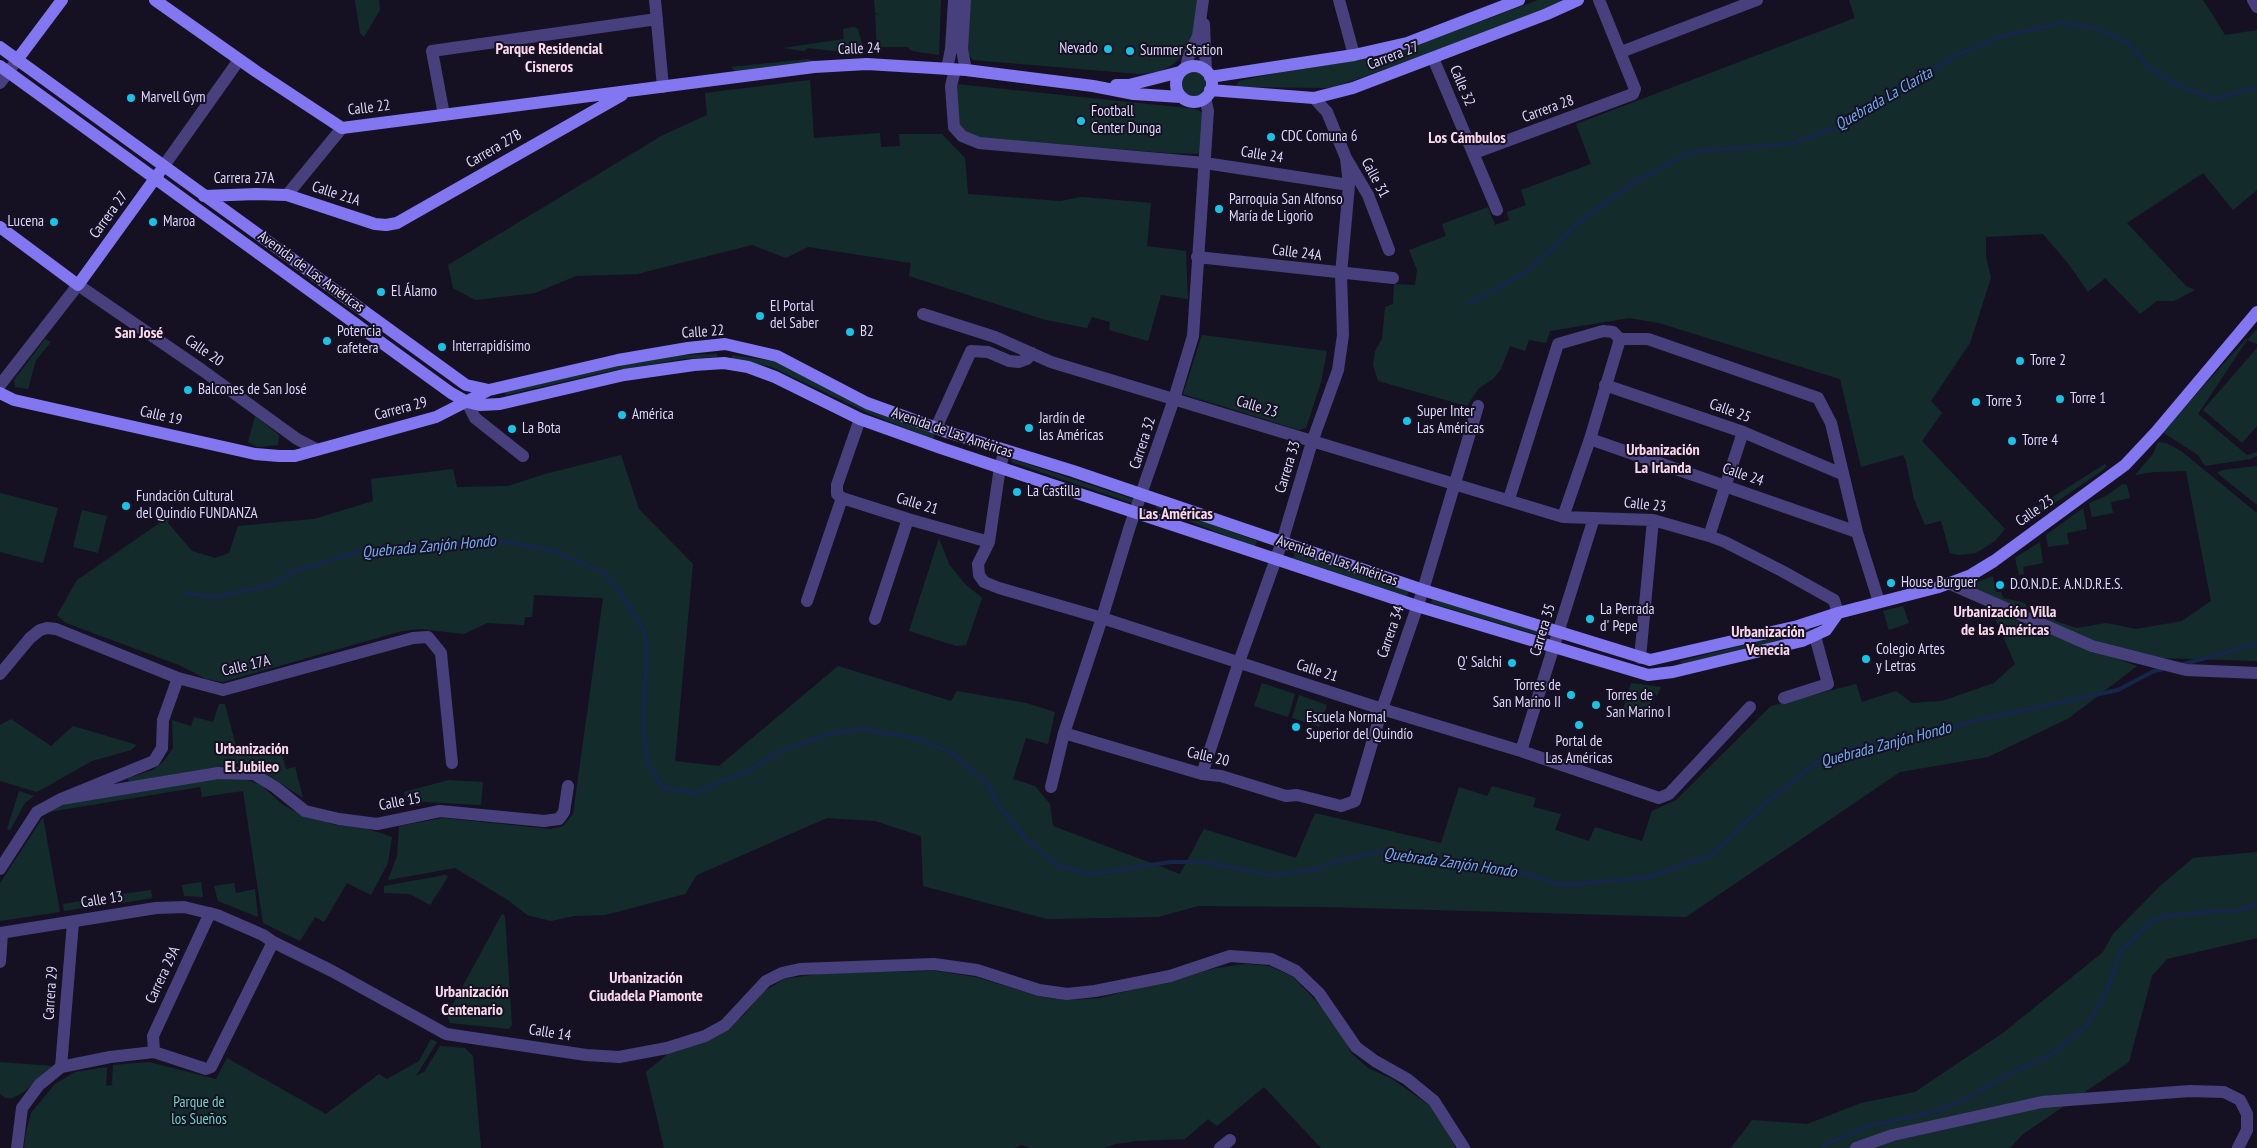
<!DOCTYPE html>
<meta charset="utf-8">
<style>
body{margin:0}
canvas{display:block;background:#151123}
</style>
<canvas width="2257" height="1148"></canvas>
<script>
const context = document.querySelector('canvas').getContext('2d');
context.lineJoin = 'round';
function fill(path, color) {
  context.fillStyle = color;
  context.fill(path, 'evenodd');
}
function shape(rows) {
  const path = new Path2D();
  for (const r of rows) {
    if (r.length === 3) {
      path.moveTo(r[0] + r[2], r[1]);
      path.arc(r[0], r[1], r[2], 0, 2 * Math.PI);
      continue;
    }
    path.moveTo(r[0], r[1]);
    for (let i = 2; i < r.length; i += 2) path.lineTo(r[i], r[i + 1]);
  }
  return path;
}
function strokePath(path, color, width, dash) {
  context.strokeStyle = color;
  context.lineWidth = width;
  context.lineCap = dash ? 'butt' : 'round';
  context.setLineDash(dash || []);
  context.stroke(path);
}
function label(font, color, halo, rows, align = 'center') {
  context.font = font + ' "PT Sans Narrow",sans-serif';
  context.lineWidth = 4;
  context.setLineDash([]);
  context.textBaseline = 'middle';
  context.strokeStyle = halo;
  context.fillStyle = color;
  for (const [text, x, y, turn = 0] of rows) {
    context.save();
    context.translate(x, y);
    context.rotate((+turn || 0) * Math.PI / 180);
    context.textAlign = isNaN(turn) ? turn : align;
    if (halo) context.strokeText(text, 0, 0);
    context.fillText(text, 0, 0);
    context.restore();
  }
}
const green = shape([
 [355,0,379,0,380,10,364,37,360,33],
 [874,0,941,0,939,55,912,51,907,47,882,47,877,50,875,14,883,15,875,13],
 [970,0,1198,0,1196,29,1188,50,1171,66,1158,72,1139,74,973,60,967,53],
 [1538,0,1568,0,1430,53,1332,88,1235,87,1239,81,1277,73,1391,55],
 [1849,0,2203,0,2225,35,2257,30,2257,190,2233,210,2203,173,2127,223,2186,286,2195,290,2174,301,2157,301,2140,314,2105,278,2088,292,2067,262,2043,234,1986,237,1986,257,1991,278,1970,343,1931,401,1942,413,1922,441,2005,529,1995,541,1976,553,1958,555,1950,553,1941,521,1925,525,1914,499,1906,461,1903,455,1861,467,1840,379,1659,323,1630,318,1550,331,1546,343,1529,340,1525,351,1510,346,1501,369,1493,379,1478,389,1467,406,1378,381,1373,365,1375,351,1382,339,1385,307,1393,304,1394,284,1415,285,1417,270,1409,250,1446,236,1442,224,1488,207,1495,225,1509,220,1507,212,1526,205,1521,190,1591,164,1576,124,1855,18],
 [854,27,858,29,864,51,834,51,808,48,804,51,783,48,844,39,843,29],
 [808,59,815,61,735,71,731,67],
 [1194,84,12],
 [810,80,814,138,880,133,881,147,900,146,899,134,942,134,965,158,968,194,1060,201,1082,197,1151,203,1147,246,1186,251,1188,299,1161,295,1148,341,1109,330,1110,322,1092,317,1087,328,1046,320,909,276,911,263,808,247,786,258,752,245,637,274,576,276,535,293,475,300,453,288,448,265,663,135,707,115,705,93],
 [956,84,1196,109,1203,113,1200,154,1167,153,975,137,960,129],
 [2257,329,2257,344,2247,340,2198,414,2247,455,2257,452,2257,456,2250,459,2205,466,2198,455,2162,432,2246,339,2248,339],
 [1202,335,1327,351,1321,382,1306,428,1299,430,1183,394],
 [45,339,51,342,36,360,28,389,15,387,14,380],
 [2257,348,2257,426,2242,443,2203,410],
 [717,354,717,357,683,359,606,372,506,395,505,392,605,368,683,355],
 [732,355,773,361,935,434,933,439,870,414,772,367,732,359],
 [255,416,279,435,278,445,257,447,248,442],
 [2158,442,2166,443,2181,451,2257,513,2257,661,2161,658,2093,642,1962,588,1993,576,1996,592,2001,592,2003,598,2025,603,2029,613,2052,610,2055,621,2077,628,2106,623,2136,629,2182,621,2211,601,2186,471,2154,472,2135,475,2153,454],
 [621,455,639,509,693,564,675,761,719,766,838,666,951,701,957,691,1026,703,1055,712,1048,744,1026,738,1013,779,1035,786,1050,804,1053,826,1180,874,1204,829,1296,858,1315,813,1441,843,1459,787,1487,796,1492,786,1536,798,1533,807,1561,814,1555,830,1589,841,1595,827,1642,841,1652,811,1676,800,1771,706,1856,684,1862,702,1896,691,1912,703,1942,701,1994,683,2015,664,1991,609,2051,635,2137,666,2069,718,1988,757,1900,772,1686,917,1327,907,1198,906,1158,917,1047,919,923,886,921,836,875,821,827,818,697,875,685,894,605,915,574,916,551,921,527,915,508,900,455,868,388,880,397,856,399,826,443,818,551,829,563,826,573,814,603,598,534,595,532,617,525,617,524,625,487,623,464,634,421,629,402,631,223,682,206,679,179,665,66,623,57,615,77,580,170,516,168,523,192,551,215,558,229,553,238,526,314,519,373,501,371,479,453,469,457,487,508,486,545,474],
 [1012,459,1136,500,1135,504,1011,462],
 [2105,464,2107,466,2103,470,2036,516,2032,510],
 [2257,466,2257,505,2217,473,2222,470],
 [2123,484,2127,485,2130,498,2111,502,2113,513,2092,517,2089,503,2106,496],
 [0,493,58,508,43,563,0,552],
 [1157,505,1257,541,1255,547,1156,508],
 [2083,508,2087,529,2067,533,2069,544,2048,547,2046,535],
 [82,510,107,516,98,553,73,547],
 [939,538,949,564,965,584,982,598,966,645,956,646,909,631],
 [2040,542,2043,563,2023,567,2024,574,2019,575,2015,558],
 [1296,550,1410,588,1407,596,1293,558],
 [1433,596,1546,633,1545,637,1431,603],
 [1903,606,1909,623,1889,630,1883,611],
 [1809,627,1810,630,1799,635,1681,664,1680,661,1797,632],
 [1262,683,1295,694,1288,717,1254,706],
 [1631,683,1661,687,1657,696,1653,692,1649,692,1655,698,1648,706,1621,716],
 [1299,695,1327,705,1320,727,1292,718],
 [219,704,225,704,238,754,252,750,262,754,280,748,286,769,295,767,303,798,253,765,241,763,129,782,128,778,153,770,164,761,173,748,172,720,191,726,194,717,213,722],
 [11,719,51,746,73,726,137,745,131,750,92,761,37,792,0,781,0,725],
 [221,778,245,779,261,785,282,804,298,813,335,825,368,829,392,837,388,863,371,895,347,883,324,922,315,917,300,941,263,923,243,791,202,797,200,787,49,812,46,811,66,804],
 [449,780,483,782,481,805,407,801,404,792],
 [19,791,34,796,25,803,10,830,7,829],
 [43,817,60,912,0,921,0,883],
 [2257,852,2257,938,2167,959,2152,976,2129,1062,2023,1134,2010,1148,1731,1148,1752,1120,1807,1124,1861,1103,1915,1092,2003,1033,2103,952,2113,934,2159,887,2193,858],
 [445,875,448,877,430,905,410,894,384,893,384,886],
 [201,882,203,897,184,896,182,885],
 [234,883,236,893,255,889,258,917,218,901,214,886],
 [151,890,152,898,116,904,115,895],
 [100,898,101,905,64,911,63,904],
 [502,914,505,916,512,1025,509,1029,450,1023,447,1015],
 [1245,964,1269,966,1292,976,1333,1019,1352,1054,1368,1068,1392,1079,1433,1108,1456,1148,1321,1148,1264,1087,1217,1126,1208,1119,1185,1139,1136,1141,1116,1144,1104,1148,1031,1148,1021,1145,1015,1148,664,1148,646,1072,669,1053,727,1028,744,1015,763,992,784,979,826,973,936,971,976,977,1041,997,1070,1000,1100,998,1217,968],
 [431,1039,437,1042,416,1076,424,1072,440,1046,465,1048,473,1056,481,1148,24,1148,26,1132,31,1113,55,1084,75,1072,107,1067,106,1086,112,1085,113,1065,149,1062,216,1079,227,1058,326,1114,379,1074,387,1079,419,1061],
 [0,1062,52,1066,24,1092,13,1098,5,1098,0,1094]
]);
const stream = shape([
 [1468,304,1520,276,1554,247,1580,221,1635,182,1690,152,1790,144,1844,125,1957,55,2005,35,2062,23,2096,28,2128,43,2150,68,2177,85,2214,99,2257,87],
 [185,593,215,597,272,585,293,572,361,551,501,541,554,551,603,572,620,592,645,633,647,650,643,720,647,763,664,788,694,793,752,769,772,755,828,734,863,729,919,739,952,753,987,783,998,805,1026,839,1058,866,1091,874,1171,862,1204,862,1272,875,1316,869,1334,862,1379,852,1421,860,1529,874,1559,885,1646,878,1713,854,1768,801,1818,761,1854,748,1898,738,1923,737,1973,721,2118,690,2154,671,2164,669],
 [2180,665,2257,644],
 [1822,1148,1829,1143,1867,1126,1933,1112,1964,1100,2004,1077,2052,1054,2087,1025,2107,991,2120,952,2153,920,2165,916,2216,911,2238,911,2257,904]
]);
const street = shape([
 [655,0,663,87],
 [965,0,962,50,966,70],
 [1339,0,1354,55],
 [2253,0,2257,7],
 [1204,24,1206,71],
 [1621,52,1757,0],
 [1433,58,1497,210],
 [1186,68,1188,58,1198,36,1203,0],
 [947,69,951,49,954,0],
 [955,70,951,86,954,127,962,136,979,143,1205,163,1349,185],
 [0,83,17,60],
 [1314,98,1327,112,1346,158,1368,195,1389,250],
 [444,115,432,51,657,19],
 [1474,153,1633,94,1635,89,1599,0],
 [163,167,239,60],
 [287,195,342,128],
 [1197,257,1393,278],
 [923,314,995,337,1051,362,1563,517,1653,520,1709,536,1725,542,1782,571,1834,600,1838,613],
 [0,385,78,285,202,370,297,439,316,449],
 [1605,385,1743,432,1842,474],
 [467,402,475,418,523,456],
 [860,419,837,485,837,494,842,498,908,519,989,542],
 [936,428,971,351,988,352,1009,361,1019,362,1027,359,1032,353],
 [1590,439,1857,532],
 [1005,450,1000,467,989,542,978,564,979,575,984,582,999,588,1102,618,1382,709,1521,751,1659,798,1669,794,1750,707],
 [1509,499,1558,344,1603,331,1613,332,1620,339,1648,339,1818,398,1831,423,1857,532,1879,602],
 [1563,517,1590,439,1620,339],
 [1709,536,1743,432],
 [1948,583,2092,646,2186,670,2257,673],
 [807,601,842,498],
 [875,619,908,519],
 [1640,658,1653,520],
 [0,674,30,638,40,630,47,628,56,629,178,678,223,690,413,638,428,637,441,653,452,763],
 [1784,698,1828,684,1815,636],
 [1064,733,1202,774,1221,776,1286,796,1297,795,1341,806,1355,801,1382,709,1423,590,1478,406],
 [1521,751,1594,518],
 [1202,774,1239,662,1282,542,1312,442,1338,370,1343,335,1341,274,1349,185,1346,158],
 [1051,787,1064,733,1102,618,1130,526,1174,399,1193,336,1208,111,1205,98],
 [61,799,218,773,254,774,275,787,305,811,339,819,377,824,440,811,544,821,559,819,564,812,568,786],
 [0,869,37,812,61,799,154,761,162,748,163,720,178,678],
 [0,933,156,908,184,907,217,915,263,935,273,942,332,971,446,1034,586,1055,619,1057,667,1048,705,1036,725,1025,766,981,782,973,800,969,934,964,977,970,1039,990,1067,994,1095,991,1170,976,1230,956,1271,959,1296,971,1319,993,1356,1047,1375,1061,1407,1079,1434,1101,1464,1148],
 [0,962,2,933],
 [154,1052,153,1036,210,913],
 [61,1067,73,922],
 [17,1148,22,1108,39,1085,61,1067,110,1057,154,1052,206,1069,211,1067,273,942],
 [1220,1148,1230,1140],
 [1856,1148,1893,1135,2042,1102,2190,1091,2224,1092,2240,1100,2247,1114,2247,1130,2238,1148]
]);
const secondary = shape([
 [155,0,257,72,342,128,814,67,867,64,966,70,1093,86,1134,94,1181,97],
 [0,47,466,385,489,390],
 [17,60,62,0],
 [0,66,451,393,467,402,480,405,500,404,624,375,694,365,724,363,748,367,775,377,860,419,941,448,1417,606,1648,675,1673,672,1802,641,1826,630,1838,613],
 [1194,84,18],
 [1210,77,1354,55,1407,43,1519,0],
 [1116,85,1129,85,1180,72],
 [1210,90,1314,98,1353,88,1547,14,1578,0],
 [204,196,256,194,287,195,375,224,386,225,397,223,622,95],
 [0,227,78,285,159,173],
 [0,393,14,400,255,454,279,456,295,456,436,417,489,390,618,360,688,348,725,344,777,356,867,403,947,432,1073,471,1423,590,1650,660,1798,626,1838,613,1939,587,1971,575,1994,561,2125,465,2156,432,2257,312]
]);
const markers = [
 [1108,49,5,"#18c3e6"],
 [1130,51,5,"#18c3e6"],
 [131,98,5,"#18c3e6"],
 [1081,121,5,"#18c3e6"],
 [1271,137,5,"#18c3e6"],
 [1219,209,5,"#18c3e6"],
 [54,222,5,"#18c3e6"],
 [153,222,5,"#18c3e6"],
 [381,292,5,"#18c3e6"],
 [760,316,5,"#18c3e6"],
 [850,332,5,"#18c3e6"],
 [327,341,5,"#18c3e6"],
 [442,347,5,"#18c3e6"],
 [2020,361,5,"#18c3e6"],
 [188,390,5,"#18c3e6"],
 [2060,399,5,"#18c3e6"],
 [1976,402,5,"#18c3e6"],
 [622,415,5,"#18c3e6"],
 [1407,421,5,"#18c3e6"],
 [1029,428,5,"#18c3e6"],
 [512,429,5,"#18c3e6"],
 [2012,441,5,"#18c3e6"],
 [1017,492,5,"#18c3e6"],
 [126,506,5,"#18c3e6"],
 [1891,583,5,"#18c3e6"],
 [2000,585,5,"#18c3e6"],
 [1590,619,5,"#18c3e6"],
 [1866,659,5,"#18c3e6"],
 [1512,663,5,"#18c3e6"],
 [1571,695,5,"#18c3e6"],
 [1596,705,5,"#18c3e6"],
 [1579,725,5,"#18c3e6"],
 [1296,727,5,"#18c3e6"]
];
const streetNames = [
 ["Calle 24",859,49,-2],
 ["Carrera 27",1393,56,-21],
 ["Calle 32",1462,86,67],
 ["Calle 22",369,108,-7],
 ["Carrera 28",1548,109,-20],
 ["Carrera 27B",494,149,-30],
 ["Calle 24",1262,155,9],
 ["Calle 31",1375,178,62],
 ["Carrera 27A",244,179],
 ["Calle 21A",336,194,18],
 ["Carrera 27",109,215,-54],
 ["Calle 24A",1297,253,7],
 ["Avenida de Las Américas",311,272,36],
 ["Calle 22",703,332,-4],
 ["Calle 20",204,351,35],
 ["Calle 23",1257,407,17],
 ["Carrera 29",401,409,-15],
 ["Calle 25",1730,411,20],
 ["Calle 19",161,416,13],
 ["Avenida de Las Américas",952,433,19],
 ["Carrera 32",1143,443,-72],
 ["Carrera 33",1288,467,-73],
 ["Calle 24",1743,475,19],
 ["Calle 21",917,504,17],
 ["Calle 23",1645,505,6],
 ["Calle 23",2035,511,-35],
 ["Avenida de Las Américas",1337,561,19],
 ["Carrera 35",1543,630,-73],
 ["Carrera 34",1391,632,-71],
 ["Calle 17A",246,666,-13],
 ["Calle 21",1317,671,18],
 ["Calle 20",1208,757,13],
 ["Calle 15",400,802,-11],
 ["Calle 13",102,900,-9],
 ["Carrera 29A",163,975,-65],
 ["Carrera 29",51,993,-86],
 ["Calle 14",550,1033,9]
];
const poiNames = [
 ["Nevado",1098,49,"right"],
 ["Summer Station",1140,51],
 ["Marvell Gym",141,98],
 ["Football",1091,112],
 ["Center Dunga",1091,129],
 ["CDC Comuna 6",1281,137],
 ["Parroquia San Alfonso",1229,200],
 ["María de Ligorio",1229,217],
 ["Lucena",44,222,"right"],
 ["Maroa",163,222],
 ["El Álamo",391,292],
 ["El Portal",770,307],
 ["del Saber",770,324],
 ["Potencia",337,332],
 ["cafetera",337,349],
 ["B2",860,332],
 ["Interrapidísimo",452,347],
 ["Torre 2",2030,361],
 ["Balcones de San José",198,390],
 ["Torre 1",2070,399],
 ["Torre 3",1986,402],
 ["Super Inter",1417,412],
 ["Las Américas",1417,429],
 ["América",632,415],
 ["Jardín de",1039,419],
 ["las Américas",1039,436],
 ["La Bota",522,429],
 ["Torre 4",2022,441],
 ["La Castilla",1027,492],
 ["Fundación Cultural",136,497],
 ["del Quindío FUNDANZA",136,514],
 ["House Burguer",1901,583],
 ["D.O.N.D.E. A.N.D.R.E.S.",2010,585],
 ["La Perrada",1600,610],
 ["d' Pepe",1600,627],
 ["Colegio Artes",1876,650],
 ["y Letras",1876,667],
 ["Q' Salchi",1502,663,"right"],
 ["Torres de",1561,686,"right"],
 ["San Marino II",1561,703,"right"],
 ["Torres de",1606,696],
 ["San Marino I",1606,713],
 ["Escuela Normal",1306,718],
 ["Superior del Quindío",1306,735],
 ["Portal de",1579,742,"center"],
 ["Las Américas",1579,759,"center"]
];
const parkNames = [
 ["Parque de",199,1103],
 ["los Sueños",199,1120]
];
const neighbourhoodNames = [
 ["Parque Residencial",549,49],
 ["Cisneros",549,67],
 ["Los Cámbulos",1467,138],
 ["San José",139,333],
 ["Urbanización",1663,450],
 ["La Irlanda",1663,468],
 ["Las Américas",1176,514],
 ["Urbanización Villa",2005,612],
 ["de las Américas",2005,630],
 ["Urbanización",1768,632],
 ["Venecia",1768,650],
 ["Urbanización",252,749],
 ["El Jubileo",252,767],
 ["Urbanización",646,978],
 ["Ciudadela Piamonte",646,996],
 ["Urbanización",472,992],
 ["Centenario",472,1010]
];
const waterNames = [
 ["Quebrada La Clarita",1884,99,-30],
 ["Quebrada Zanjón Hondo",429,547,-5],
 ["Quebrada Zanjón Hondo",1886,745,-15],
 ["Quebrada Zanjón Hondo",1450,863,8]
];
fill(green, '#142b2c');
strokePath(stream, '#152648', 4);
strokePath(street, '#47407d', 12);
strokePath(secondary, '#8377f1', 12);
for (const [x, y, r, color] of markers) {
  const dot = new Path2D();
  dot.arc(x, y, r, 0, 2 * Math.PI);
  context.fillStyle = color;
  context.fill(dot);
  strokePath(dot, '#151123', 2);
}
label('15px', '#ddd7fb', '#151123', streetNames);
label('15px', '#ddd7fb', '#151123', poiNames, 'left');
label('15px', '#6ad4c1', '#151123', parkNames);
label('bold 16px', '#fbd8ec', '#151123', neighbourhoodNames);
label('italic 16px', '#6fabf0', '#151123', waterNames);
</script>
